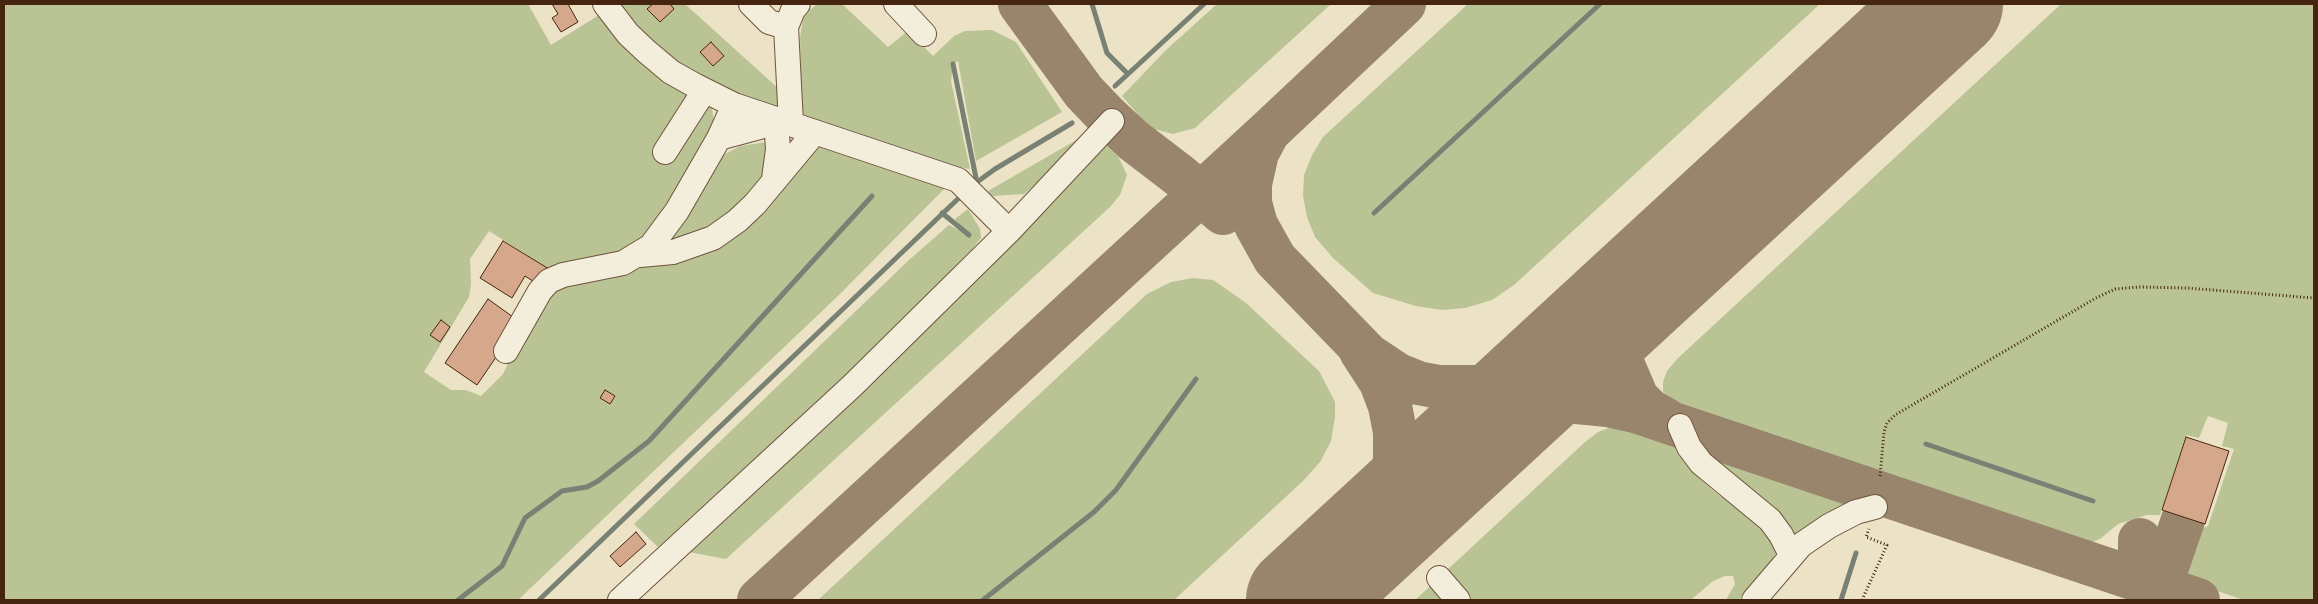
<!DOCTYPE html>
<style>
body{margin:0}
#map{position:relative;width:2318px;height:604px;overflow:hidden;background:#ece3c7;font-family:Vollkorn,serif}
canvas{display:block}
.frame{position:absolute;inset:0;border:5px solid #462510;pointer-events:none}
</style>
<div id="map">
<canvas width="2318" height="604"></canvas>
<div class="frame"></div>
</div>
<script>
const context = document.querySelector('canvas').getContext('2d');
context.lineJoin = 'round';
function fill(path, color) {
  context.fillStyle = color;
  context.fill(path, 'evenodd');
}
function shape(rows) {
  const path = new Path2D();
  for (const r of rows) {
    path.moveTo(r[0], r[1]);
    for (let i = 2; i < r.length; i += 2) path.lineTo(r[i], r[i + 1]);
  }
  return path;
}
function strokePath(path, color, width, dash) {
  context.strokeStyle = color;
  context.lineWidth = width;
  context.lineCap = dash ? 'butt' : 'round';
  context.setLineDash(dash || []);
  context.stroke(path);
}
const green = shape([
 [4,4,528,4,551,45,599,15,630,51,656,71,706,101,712,109,714,121,712,137,656,234,647,245,629,256,571,270,556,271,549,269,489,231,470,259,471,284,469,297,424,372,451,390,466,390,481,396,503,374,539,300,551,286,569,277,614,269,636,261,656,247,700,176,716,159,740,146,794,138,821,140,912,169,943,183,945,188,839,295,518,600,4,600],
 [613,4,685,4,779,89,779,107,774,111,682,72],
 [817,4,842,4,888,47,908,31,933,56,954,36,965,31,992,30,1016,42,1062,112,976,161,958,61,953,64,951,81,970,169,947,165,808,123,799,105,796,86,801,70,800,37,804,15],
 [1217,4,1331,4,1195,128,1173,134,1154,129,1147,125,1122,96,1165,51],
 [1468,4,1820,4,1514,285,1492,300,1465,308,1442,310,1416,306,1373,293,1333,258,1315,237,1307,217,1303,196,1304,175,1312,155,1323,137],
 [2061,4,2314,4,2314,600,2244,600,2190,582,2184,577,2182,571,2194,532,2208,526,2234,449,2222,446,2228,423,2208,416,2199,438,2186,435,2160,515,2147,515,2118,524,2100,539,2082,546,1677,408,1663,392,1663,382,1667,371,1677,359],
 [1085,135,1077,148,1024,194,992,196,988,191],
 [1101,141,1118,156,1127,175,1120,195,1110,207,726,559,688,552],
 [968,209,980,229,981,238,972,249,836,385,658,547,634,524,909,260,949,225,967,234,955,219],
 [1193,278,1213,280,1229,291,1246,303,1319,371,1335,402,1335,417,1331,441,1320,462,1303,481,1174,600,818,600,1147,294,1171,282],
 [1621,423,1634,425,1672,438,1689,467,1702,481,1717,494,1753,516,1777,550,1772,560,1748,589,1739,600,1726,600,1735,584,1733,576,1725,576,1713,581,1691,600,1470,600,1446,571,1584,443,1598,432],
 [1694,445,1854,501,1789,538],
 [1434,583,1448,600,1415,600]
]);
const stream = shape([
 [1092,4,1107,53,1128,74],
 [953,64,977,183],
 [1115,86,1204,4],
 [973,185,995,169,1072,123],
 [942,213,969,235],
 [1374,213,1600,4],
 [1926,444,2093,501],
 [458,600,502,566,525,518,562,491,587,487,598,481,649,441,872,196],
 [539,600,963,194],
 [983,600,1094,512,1116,490,1196,379],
 [1841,600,1856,553]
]);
const taxiway = shape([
 [1020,4,1084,92,1105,114,1133,140,1180,176,1223,213],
 [1267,134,1257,153,1250,184,1250,203,1256,225,1275,259,1368,355,1398,375,1418,383,1439,387,1481,387,1548,373],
 [1634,293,1623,310,1619,328,1622,363,1637,398,1650,411,1666,420],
 [1497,419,1516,408,1531,403,1556,400,1608,405,1635,411,2198,600],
 [2140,540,2140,551,2144,562,2149,573,2160,587,2183,520],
 [1341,563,1388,485,1395,461,1395,432,1390,406,1381,382,1361,351],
 [759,600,1269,131,1404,4]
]);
const runway = shape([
 [1301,600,1948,4]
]);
const building = shape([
 [552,4,568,4,578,22,561,32,552,18,558,14,552,4],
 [653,4,670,4,674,9,660,22,647,9,653,4],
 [711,42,724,56,713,66,700,52,711,42],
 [503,241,549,269,539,285,525,276,512,298,480,278,503,241],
 [488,299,520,322,477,385,445,363,488,299],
 [441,320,450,327,440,342,430,335,441,320],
 [605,390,615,396,610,404,600,398,605,390],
 [2186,437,2229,451,2205,524,2162,510,2186,437],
 [636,532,646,544,620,567,610,556,636,532]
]);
const path = shape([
 [1880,476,1884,432,1887,423,1895,415,2096,298,2115,289,2139,287,2187,288,2314,298],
 [1862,600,1887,545,1866,537,1869,529]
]);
const minor = shape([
 [605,4,628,34,646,51,671,72,696,86,734,105,958,180,1009,231],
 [751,4,769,22,786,27],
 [896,4,924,34],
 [791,123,786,27,793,10,798,4],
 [719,138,760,127,769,117],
 [665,152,704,91],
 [774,179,778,149,776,120],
 [640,255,673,252,713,238,737,221,755,204,815,132],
 [506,351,540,291,549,281,563,275,623,263,651,246,677,211,719,138,734,105],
 [1680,426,1689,447,1701,463,1770,520,1781,535,1791,555],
 [1439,578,1458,600],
 [620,600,852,386,1009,231,1112,121],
 [1754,600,1801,545,1829,526,1856,512,1875,507]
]);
fill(green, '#b9c394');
strokePath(stream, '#788174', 5);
strokePath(taxiway, '#99846c', 44);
strokePath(runway, '#99846c', 110);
fill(building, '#d6a88b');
strokePath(building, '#462510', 1);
strokePath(minor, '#70543e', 26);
strokePath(path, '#462510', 3, [1, 2.5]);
strokePath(minor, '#f3eddb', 24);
</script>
